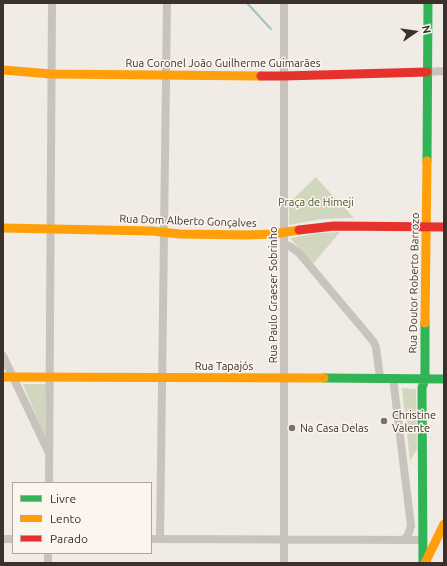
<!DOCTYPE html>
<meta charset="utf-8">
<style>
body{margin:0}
#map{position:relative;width:447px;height:566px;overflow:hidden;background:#f0ebe5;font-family:Ubuntu,sans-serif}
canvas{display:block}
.frame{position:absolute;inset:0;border:4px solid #3b302b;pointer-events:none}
.legend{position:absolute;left:12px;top:482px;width:140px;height:72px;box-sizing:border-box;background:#fbf5ee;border:1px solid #aea6a0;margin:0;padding:5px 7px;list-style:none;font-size:12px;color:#3b302b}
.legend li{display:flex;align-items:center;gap:8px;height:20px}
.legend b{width:20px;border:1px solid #aea6a0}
.north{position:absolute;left:395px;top:12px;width:40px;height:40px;-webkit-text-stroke:3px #fbf5ee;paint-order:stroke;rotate:77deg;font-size:11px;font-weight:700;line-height:16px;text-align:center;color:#3b302b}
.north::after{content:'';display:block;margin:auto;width:14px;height:18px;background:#3b302b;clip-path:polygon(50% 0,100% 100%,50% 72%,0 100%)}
</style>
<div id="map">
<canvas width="447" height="566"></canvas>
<div class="frame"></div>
<ul class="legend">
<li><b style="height:5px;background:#30b455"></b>Livre</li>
<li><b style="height:5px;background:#ff9f0a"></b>Lento</li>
<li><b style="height:5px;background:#e5322d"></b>Parado</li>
</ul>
<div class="north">N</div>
</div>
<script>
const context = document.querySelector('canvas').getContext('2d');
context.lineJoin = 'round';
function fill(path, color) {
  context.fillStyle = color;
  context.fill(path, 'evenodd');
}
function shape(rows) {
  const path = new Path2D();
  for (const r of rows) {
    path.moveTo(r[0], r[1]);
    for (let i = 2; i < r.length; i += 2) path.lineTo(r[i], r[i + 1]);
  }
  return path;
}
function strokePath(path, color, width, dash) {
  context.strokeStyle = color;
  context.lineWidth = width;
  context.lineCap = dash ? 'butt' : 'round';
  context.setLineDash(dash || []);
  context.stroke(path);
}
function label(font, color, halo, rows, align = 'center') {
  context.font = font + ' Ubuntu,sans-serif';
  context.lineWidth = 3;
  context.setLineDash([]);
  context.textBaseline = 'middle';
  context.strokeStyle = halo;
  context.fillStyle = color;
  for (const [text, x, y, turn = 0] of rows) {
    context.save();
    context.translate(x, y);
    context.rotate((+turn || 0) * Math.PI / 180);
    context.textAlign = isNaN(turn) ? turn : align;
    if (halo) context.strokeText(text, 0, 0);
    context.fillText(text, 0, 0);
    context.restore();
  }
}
const green = shape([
 [316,177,322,184,354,218,322,219,289,225,289,203],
 [340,232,313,264,290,238,319,233],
 [23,384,46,384,45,437],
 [402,388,416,389,417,449,410,461]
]);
const stream = shape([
 [247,3,271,29]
]);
const street = shape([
 [427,72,444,71],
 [284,244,291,247,299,253,373,341,376,347,380,378],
 [3,356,48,451],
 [393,378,411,526,408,535,404,540],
 [49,483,52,3],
 [3,539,13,539],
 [151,539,423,540],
 [160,539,167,3],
 [48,563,48,553],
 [284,563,284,3]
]);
const fast = shape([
 [427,161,428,3],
 [324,378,444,379],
 [423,563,422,388,425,379,425,323]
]);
const slow = shape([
 [3,70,51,74,261,76],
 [3,228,152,231,180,234,246,235,274,234,299,230],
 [425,323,427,161],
 [3,377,324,378],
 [425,563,444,524]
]);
const jam = shape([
 [261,76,284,76,427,72],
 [299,230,334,226,444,227]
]);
const markers = [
 [384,421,4,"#7a716c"],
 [292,428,4,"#7a716c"]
];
const streetNames = [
 ["Rua Coronel João Guilherme Guimarães",223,63],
 ["Rua Dom Alberto Gonçalves",188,221,2],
 ["Rua Doutor Roberto Barrozo",414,283,-89],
 ["Rua Paulo Graeser Sobrinho",273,295,-90],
 ["Rua Tapajós",224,366]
];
const parkNames = [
 ["Praça de Himeji",316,202]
];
const poiNames = [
 ["Christine",392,415],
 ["Valente",392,428],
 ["Na Casa Delas",300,428]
];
fill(green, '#d1d6bf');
strokePath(stream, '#a1c2c1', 2);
strokePath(street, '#c9c3be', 8);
strokePath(fast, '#30b455', 9);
strokePath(slow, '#ff9f0a', 9);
strokePath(jam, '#e5322d', 9);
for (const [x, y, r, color] of markers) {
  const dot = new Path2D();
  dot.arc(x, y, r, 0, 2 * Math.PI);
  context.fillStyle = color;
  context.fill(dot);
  strokePath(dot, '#fbf5ee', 1.5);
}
label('11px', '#3b302b', '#fbf5ee', streetNames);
label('11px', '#4a5a2e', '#fbf5ee', parkNames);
label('11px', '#3b302b', '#fbf5ee', poiNames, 'left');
</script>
